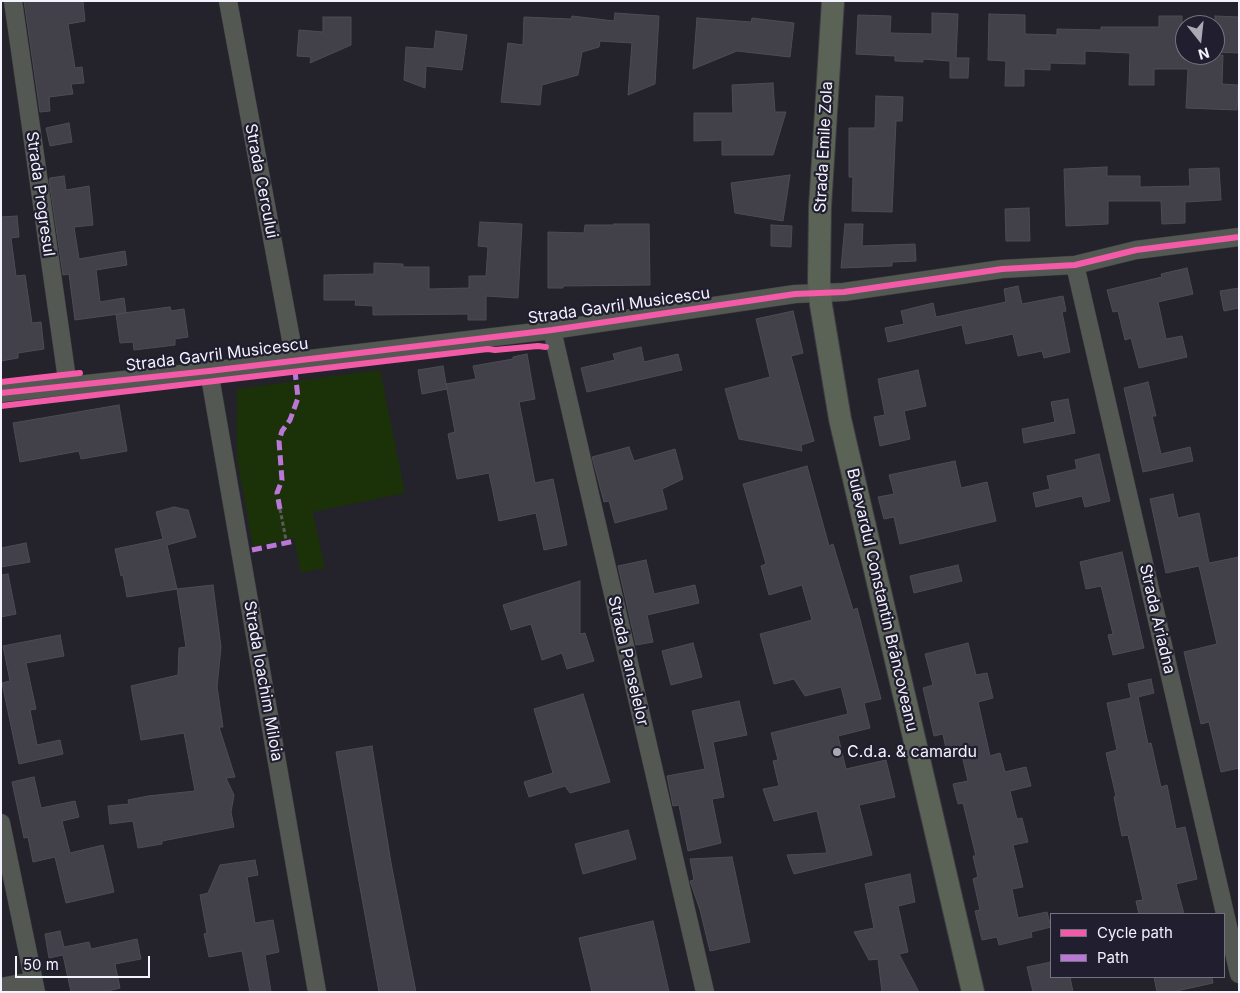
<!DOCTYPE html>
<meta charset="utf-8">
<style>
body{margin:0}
#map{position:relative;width:1240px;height:993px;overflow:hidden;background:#24222b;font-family:Inter,sans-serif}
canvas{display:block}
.frame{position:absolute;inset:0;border:2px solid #f3f2fe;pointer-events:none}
.legend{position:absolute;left:1050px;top:913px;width:175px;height:65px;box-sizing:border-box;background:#211e2f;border:1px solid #757382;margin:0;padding:6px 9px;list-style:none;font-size:15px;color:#f3f2fe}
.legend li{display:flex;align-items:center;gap:10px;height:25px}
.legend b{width:25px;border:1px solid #757382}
.north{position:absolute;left:1175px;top:15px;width:50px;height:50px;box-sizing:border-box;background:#211e2f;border:1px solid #757382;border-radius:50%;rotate:164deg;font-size:14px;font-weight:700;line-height:20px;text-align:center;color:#f3f2fe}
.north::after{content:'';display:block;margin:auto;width:18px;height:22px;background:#aba9b4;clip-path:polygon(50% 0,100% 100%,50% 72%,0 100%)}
.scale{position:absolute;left:15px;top:956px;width:135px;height:22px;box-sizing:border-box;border:2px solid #f3f2fe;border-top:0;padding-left:6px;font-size:15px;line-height:18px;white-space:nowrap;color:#f3f2fe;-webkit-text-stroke:4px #211e2f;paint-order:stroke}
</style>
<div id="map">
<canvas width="1240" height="993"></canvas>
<div class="frame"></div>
<ul class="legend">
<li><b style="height:6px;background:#f35aa7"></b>Cycle path</li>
<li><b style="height:6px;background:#ba77d6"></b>Path</li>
</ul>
<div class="north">N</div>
<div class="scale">50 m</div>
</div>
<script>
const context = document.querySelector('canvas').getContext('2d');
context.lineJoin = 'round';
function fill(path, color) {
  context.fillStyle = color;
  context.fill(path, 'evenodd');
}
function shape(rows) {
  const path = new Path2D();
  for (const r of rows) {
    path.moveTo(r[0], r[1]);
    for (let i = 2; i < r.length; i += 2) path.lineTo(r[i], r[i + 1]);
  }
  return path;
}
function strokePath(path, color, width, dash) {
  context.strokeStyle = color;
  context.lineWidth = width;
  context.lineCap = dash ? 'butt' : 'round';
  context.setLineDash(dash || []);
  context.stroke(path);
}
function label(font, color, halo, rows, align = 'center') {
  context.font = font + ' Inter,sans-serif';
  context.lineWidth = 4.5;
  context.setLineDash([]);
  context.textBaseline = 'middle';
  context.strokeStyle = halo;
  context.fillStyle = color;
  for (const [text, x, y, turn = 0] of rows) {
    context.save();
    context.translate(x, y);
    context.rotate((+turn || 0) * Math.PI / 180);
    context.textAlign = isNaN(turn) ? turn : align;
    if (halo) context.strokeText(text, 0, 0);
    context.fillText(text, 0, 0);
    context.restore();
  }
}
const green = shape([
 [380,370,405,493,313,512,325,568,301,573,294,538,253,547,237,458,237,389]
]);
const building = shape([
 [24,1,83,1,85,21,68,24,75,68,82,67,84,83,71,84,73,94,49,97,50,111,40,112,24,1],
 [615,13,659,16,655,84,628,95,632,43,600,41,599,47,582,52,578,75,542,85,540,105,501,102,508,43,523,45,524,17,571,19,572,16,614,21,615,13],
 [932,13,958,14,956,58,969,58,968,78,950,78,950,61,923,59,923,62,895,61,895,56,856,54,858,15,891,16,890,33,932,34,932,13],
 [989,14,1025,15,1025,34,1057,35,1057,29,1101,30,1101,27,1159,27,1159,16,1182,16,1182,55,1223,55,1222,84,1238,85,1237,110,1186,108,1188,69,1154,69,1154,85,1129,85,1130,53,1085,51,1085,64,1050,63,1050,70,1024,69,1024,86,1005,86,1006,61,988,60,989,14],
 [1215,16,1239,17,1239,53,1215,52,1215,16],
 [323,17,351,17,351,45,310,63,311,57,297,56,299,30,323,32,323,17],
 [697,18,751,22,752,18,794,23,790,57,737,51,693,69,697,18],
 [436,31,467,35,462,70,426,66,425,88,404,80,406,47,434,49,436,31],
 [773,83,775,112,786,112,773,155,722,155,722,140,694,141,694,113,733,113,732,85,773,83],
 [876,96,903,97,902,121,896,121,892,212,852,211,853,177,849,177,849,128,875,128,876,96],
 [69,123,72,142,50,146,46,128,69,123],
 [1107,167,1107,176,1140,176,1140,187,1190,186,1189,169,1219,168,1221,200,1185,202,1185,223,1162,224,1161,201,1108,201,1108,224,1066,226,1064,169,1107,167],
 [790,175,783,221,735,213,731,183,790,175],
 [64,176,66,190,89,186,93,225,74,227,79,259,125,251,127,265,96,270,100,302,124,298,126,313,75,320,69,274,63,275,49,180,50,178,64,176],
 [1029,208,1030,241,1006,241,1005,209,1029,208],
 [17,216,19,237,11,238,16,276,25,275,32,323,41,322,44,349,18,353,18,358,1,361,1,217,17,216],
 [480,222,522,224,518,298,486,296,486,320,468,320,468,314,373,315,373,306,355,305,356,300,324,300,324,275,374,274,374,263,403,264,403,267,429,267,429,289,469,288,469,276,486,276,488,247,478,246,480,222],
 [614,224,649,224,650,285,563,286,563,288,548,288,548,232,584,233,585,225,614,225,614,224],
 [845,224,863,224,862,246,915,244,916,261,892,262,892,266,841,268,845,224],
 [771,225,792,226,791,247,771,246,771,225],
 [1187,268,1193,294,1158,302,1166,339,1182,336,1187,357,1139,368,1131,338,1125,340,1118,311,1113,312,1107,290,1162,277,1161,274,1187,268],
 [1018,286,1022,304,1063,296,1066,311,1062,312,1070,352,1044,358,1042,351,1018,356,1013,334,966,344,962,325,888,342,885,328,904,324,901,311,933,303,936,317,1006,302,1004,289,1018,286],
 [1239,288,1239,308,1224,311,1220,291,1239,288],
 [170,307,171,311,184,309,188,337,175,339,175,345,134,350,133,342,120,343,116,314,170,307],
 [793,311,803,353,791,356,814,441,801,445,802,451,739,439,725,389,770,377,756,319,793,311],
 [641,347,644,362,678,354,682,370,587,392,581,368,615,360,613,354,641,347],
 [527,354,535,399,519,402,535,483,553,479,567,545,544,550,536,513,499,521,489,473,457,479,448,434,455,432,446,384,476,379,473,366,513,359,513,357,527,354],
 [443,366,447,389,422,394,418,370,443,366],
 [918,370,926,406,904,411,910,439,880,446,874,417,885,415,878,379,918,370],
 [1148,382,1156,416,1152,416,1161,454,1190,447,1193,461,1143,472,1124,388,1148,382],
 [1068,399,1075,433,1024,443,1022,429,1055,422,1051,402,1068,399],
 [119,405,127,451,81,459,79,451,20,462,13,423,119,405],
 [629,447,634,461,675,449,683,479,662,489,667,509,615,523,609,501,604,502,592,457,629,447],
 [1099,454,1110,501,1085,507,1082,496,1036,507,1033,493,1050,489,1047,476,1077,469,1075,460,1099,454],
 [955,461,961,488,987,482,996,521,900,544,894,517,884,519,878,497,894,494,889,475,955,461],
 [807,466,829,546,833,544,853,610,857,608,881,699,864,703,870,728,838,736,846,769,886,760,895,797,859,805,872,855,794,874,787,855,827,853,817,811,774,821,763,789,779,786,773,761,778,760,771,733,848,714,841,687,805,696,794,679,774,684,760,634,812,620,802,585,769,595,761,566,766,564,743,484,807,466],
 [1173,494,1178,518,1199,513,1209,563,1239,557,1239,768,1221,772,1209,722,1201,724,1184,652,1217,644,1199,566,1166,573,1150,499,1173,494],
 [174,507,188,510,196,537,167,545,177,589,127,597,123,575,121,576,115,549,163,539,156,512,174,507],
 [26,543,30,562,1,567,1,548,26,543],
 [1122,552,1144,648,1113,655,1108,635,1113,634,1101,586,1086,589,1080,562,1122,552],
 [646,560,654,594,695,585,699,603,647,615,653,642,636,645,618,566,646,560],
 [958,565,962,581,914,593,910,576,958,565],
 [8,574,16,614,1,617,1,575,8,574],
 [580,581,580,634,585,633,594,661,567,669,562,653,542,660,531,624,511,630,503,605,580,581],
 [213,585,221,647,217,687,223,727,219,727,235,777,226,778,234,795,231,812,234,827,162,841,162,844,138,848,133,821,110,824,108,806,129,804,128,800,148,796,195,791,184,733,141,740,131,686,178,675,179,648,186,647,177,589,213,585],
 [60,635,64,656,26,663,36,709,30,710,37,745,60,740,63,754,19,764,2,683,10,681,3,646,60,635],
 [693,643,702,677,671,685,662,651,693,643],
 [968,643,976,675,987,673,993,698,978,702,990,756,1000,753,1005,772,1026,767,1031,786,1010,791,1017,819,1022,818,1028,842,1013,845,1023,887,1012,889,1018,918,1047,912,1051,927,1031,932,1032,937,999,945,997,937,982,940,975,911,980,910,973,879,978,877,973,856,976,856,963,803,958,804,953,784,968,781,961,751,947,754,943,734,934,736,923,688,933,685,925,654,968,643],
 [1151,679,1154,693,1138,697,1148,744,1151,743,1161,787,1167,785,1176,829,1185,827,1197,879,1176,884,1184,914,1139,914,1136,901,1143,900,1128,835,1122,836,1114,797,1116,796,1106,753,1117,750,1107,703,1131,698,1128,684,1151,679],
 [583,694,610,782,570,793,565,786,529,797,524,782,553,773,534,709,583,694],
 [739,701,747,735,713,742,724,797,712,799,721,843,688,851,679,805,673,806,667,776,705,769,692,711,739,701],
 [372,746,391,863,416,992,379,992,352,843,336,752,372,746],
 [34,777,41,808,75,801,79,817,62,821,70,853,103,845,114,892,66,903,55,857,33,862,28,837,24,838,12,782,34,777],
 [628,830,636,859,583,874,575,844,628,830],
 [732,857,750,942,710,951,700,910,690,881,694,880,690,859,732,857],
 [255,860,258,875,247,877,255,923,273,920,279,952,265,955,271,992,250,992,242,951,209,957,204,934,207,933,200,895,208,893,220,865,255,860],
 [910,874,915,902,898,906,908,952,899,954,919,992,882,992,878,959,869,960,854,932,874,928,865,884,910,874],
 [653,921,669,992,592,992,579,938,653,921],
 [60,931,64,947,89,942,91,949,137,939,141,959,115,964,120,988,104,992,71,992,63,955,49,958,45,934,60,931],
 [1051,962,1051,977,1070,977,1073,992,1033,992,1027,967,1051,962],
 [1154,977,1212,977,1213,983,1172,992,1157,992,1154,977]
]);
const path = shape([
 [280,509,286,540]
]);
const minor = shape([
 [13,1,68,386],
 [228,1,295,361],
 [1075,265,1239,974],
 [552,330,705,992],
 [209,371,317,992],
 [1,393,209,371,552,330,795,294,844,292,1002,269,1075,265,1136,250,1239,237],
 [1,823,36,992],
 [1,987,33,981]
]);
const major = shape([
 [833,1,820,207,819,282,821,305,840,419,973,992]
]);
const quiet = shape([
 [280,509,277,493,282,480,279,441,282,431,290,420,298,398,295,371],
 [252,550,295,541]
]);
const cycleway = shape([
 [1,382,80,373],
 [1,393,209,371,552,330,795,294,844,292,1002,269,1075,265,1136,250,1239,237],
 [1,406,488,349,495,350,538,346,546,347]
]);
const markers = [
 [837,752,5,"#aba9b4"]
];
const streetNames = [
 ["Strada Emile Zola",824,147,-87],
 ["Strada Cercului",261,181,79],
 ["Strada Progresul",40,194,82],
 ["Strada Gavril Musicescu",619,306,-8],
 ["Strada Gavril Musicescu",217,355,-7],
 ["Bulevardul Constantin Brâncoveanu",882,600,77],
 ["Strada Ariadna",1157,619,77],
 ["Strada Panselelor",628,661,77],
 ["Strada Ioachim Miloia",263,681,80]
];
const poiNames = [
 ["C.d.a. & camardu",847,752]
];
fill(green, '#1b3208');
fill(building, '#424049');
strokePath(building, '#4d4c54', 1);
strokePath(minor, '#3e3c43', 19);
strokePath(major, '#3e3c43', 24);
strokePath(path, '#595c5a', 3, [4, 2.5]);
strokePath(minor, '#535952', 18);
strokePath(major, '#5b6357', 22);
strokePath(quiet, '#ba77d6', 5, [10, 5]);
strokePath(cycleway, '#f35aa7', 6);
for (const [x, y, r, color] of markers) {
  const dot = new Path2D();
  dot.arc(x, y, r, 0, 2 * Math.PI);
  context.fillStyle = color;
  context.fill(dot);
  strokePath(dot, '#211e2f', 2);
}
label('16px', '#f3f2fe', '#211e2f', streetNames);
label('16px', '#f3f2fe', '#211e2f', poiNames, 'left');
</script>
